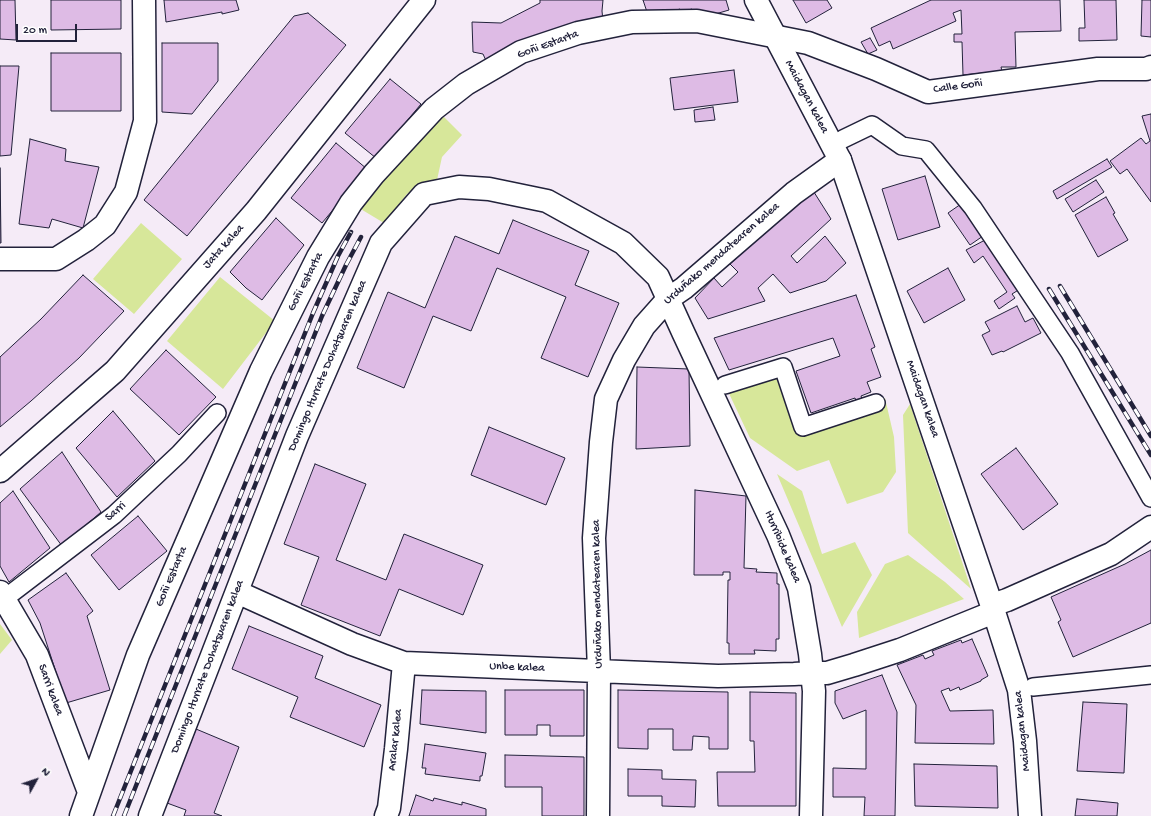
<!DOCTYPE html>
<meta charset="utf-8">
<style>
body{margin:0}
#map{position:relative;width:1151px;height:816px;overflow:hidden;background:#f5ebf7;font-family:"Gochi Hand",sans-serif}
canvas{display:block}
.north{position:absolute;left:16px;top:760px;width:40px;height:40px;-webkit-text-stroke:3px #fff;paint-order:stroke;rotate:50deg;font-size:11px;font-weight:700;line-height:16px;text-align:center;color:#22223b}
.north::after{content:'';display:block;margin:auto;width:14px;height:18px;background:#22223b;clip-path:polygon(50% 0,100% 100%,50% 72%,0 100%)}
.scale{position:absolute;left:16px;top:24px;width:61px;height:18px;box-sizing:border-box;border:2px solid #22223b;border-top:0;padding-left:5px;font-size:12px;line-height:14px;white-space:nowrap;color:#22223b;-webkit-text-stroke:3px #fff;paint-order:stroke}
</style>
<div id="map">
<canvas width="1151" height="816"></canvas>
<div class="north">N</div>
<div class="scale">20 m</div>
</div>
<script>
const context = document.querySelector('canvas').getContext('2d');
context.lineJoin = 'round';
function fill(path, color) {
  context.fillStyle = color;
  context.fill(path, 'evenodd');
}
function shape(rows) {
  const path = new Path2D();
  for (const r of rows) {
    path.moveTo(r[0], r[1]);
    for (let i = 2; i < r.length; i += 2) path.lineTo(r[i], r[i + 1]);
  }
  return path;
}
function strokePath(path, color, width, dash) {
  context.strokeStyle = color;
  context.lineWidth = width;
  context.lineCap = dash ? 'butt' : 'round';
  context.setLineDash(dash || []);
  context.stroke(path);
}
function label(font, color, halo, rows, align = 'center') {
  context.font = font + ' "Gochi Hand",sans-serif';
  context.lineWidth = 3.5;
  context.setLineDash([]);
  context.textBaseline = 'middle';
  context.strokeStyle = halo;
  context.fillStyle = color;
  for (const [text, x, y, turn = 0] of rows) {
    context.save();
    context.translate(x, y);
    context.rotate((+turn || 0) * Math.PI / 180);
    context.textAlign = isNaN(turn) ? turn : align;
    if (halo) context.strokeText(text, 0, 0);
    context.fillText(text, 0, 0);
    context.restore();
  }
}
const green = shape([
 [440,113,462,135,442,157,437,180,423,182,407,194,384,223,359,208],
 [141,223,182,259,134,314,93,279],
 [220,277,275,321,223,389,167,341],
 [783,367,804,427,885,398,894,437,896,472,883,492,847,504,829,460,797,471,750,438,725,385],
 [910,404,971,589,908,533,903,415],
 [777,474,802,491,822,554,855,542,872,575,842,627],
 [908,555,945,582,964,599,859,638,857,612,885,564],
 [0,624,12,640,0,654]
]);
const building = shape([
 [0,0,15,0,16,40,0,39,0,0],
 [51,0,121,0,121,29,51,30,51,0],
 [164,0,236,0,239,10,222,14,222,12,166,22,164,0],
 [540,0,603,0,602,11,603,21,488,65,483,54,473,52,472,22,501,23,540,3,540,0],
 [643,0,726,0,729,10,695,20,692,9,681,12,680,9,649,18,643,0],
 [793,0,827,0,832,8,806,23,793,0],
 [931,0,1060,0,1061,31,1015,32,1016,67,1001,67,1002,71,963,75,962,42,954,42,954,34,962,34,961,10,953,13,956,21,893,49,890,41,879,46,871,28,931,0],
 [1084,0,1116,0,1117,40,1079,41,1079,28,1085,28,1084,0],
 [1142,0,1151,0,1151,37,1141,36,1142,0],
 [308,13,346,45,187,236,144,200,294,16,308,13],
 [870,38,877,50,868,54,861,42,870,38],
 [162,43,218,43,218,81,192,114,162,112,162,43],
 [51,53,121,53,121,111,51,111,51,53],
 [0,66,19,66,11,155,0,156,0,66],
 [734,70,738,102,674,110,670,78,734,70],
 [390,79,421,104,376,158,345,133,390,79],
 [713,107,715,120,695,122,694,110,713,107],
 [1151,114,1151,202,1127,169,1120,174,1110,161,1141,138,1146,144,1150,141,1142,116,1151,114],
 [30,139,66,149,65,161,99,167,83,228,52,219,49,228,19,224,30,139],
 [336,143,367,169,322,223,291,198,336,143],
 [1107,159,1112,167,1057,199,1053,191,1107,159],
 [0,168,1,243,0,243,0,168],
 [925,176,940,227,898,240,882,189,925,176],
 [1096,180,1104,192,1073,212,1065,199,1096,180],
 [812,189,831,219,791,256,797,263,825,236,846,263,826,281,790,293,773,274,758,288,765,301,708,319,695,298,714,278,722,287,738,272,730,264,812,189],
 [1106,197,1115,213,1113,214,1128,240,1098,257,1075,215,1106,197],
 [961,204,983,236,970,245,948,213,961,204],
 [276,218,304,245,262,300,246,288,230,272,276,218],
 [513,220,589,251,575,285,619,303,588,377,541,358,566,297,497,268,471,331,433,316,404,388,357,368,388,292,425,308,455,236,499,254,513,220],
 [987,239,1020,289,1012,294,1015,298,999,309,994,301,1007,292,983,256,974,263,966,250,987,239],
 [948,268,965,300,924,323,907,291,948,268],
 [83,275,124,311,79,358,31,401,0,427,0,357,41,319,83,275],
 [856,295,875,347,871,349,881,377,867,382,871,392,861,396,862,399,856,401,855,398,811,413,796,371,840,356,833,338,729,370,714,338,856,295],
 [1017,306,1025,322,1033,318,1041,333,1003,352,1002,351,992,355,982,335,990,331,985,322,1017,306],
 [166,350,216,397,179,435,130,389,166,350],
 [637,367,689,369,690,446,636,449,637,367],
 [113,411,155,461,117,497,76,448,113,411],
 [489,427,565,458,546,505,471,475,489,427],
 [1016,448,1058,504,1023,530,981,474,1016,448],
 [62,452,101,512,62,546,20,489,62,452],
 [315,464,366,484,336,560,386,580,404,534,483,565,463,615,399,589,380,636,301,605,319,557,284,544,315,464],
 [695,490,746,496,744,568,757,569,756,572,777,573,777,584,779,584,779,639,776,639,776,651,754,650,755,654,729,654,729,643,727,643,728,580,730,580,730,572,723,572,723,575,694,575,695,490],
 [13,491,50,548,9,582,0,566,0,503,13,491],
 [138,516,167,551,119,590,91,555,138,516],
 [1151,550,1151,623,1073,657,1058,622,1061,620,1051,597,1125,564,1151,550],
 [66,573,93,611,87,616,110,690,66,703,40,623,28,600,66,573],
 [249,626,323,656,315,678,381,705,364,747,290,717,298,697,232,669,249,626],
 [972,639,988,676,981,680,981,681,960,690,959,687,950,691,949,688,941,691,950,711,993,710,994,744,915,743,916,705,897,665,923,655,925,659,934,655,932,651,961,640,962,643,972,639],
 [882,675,897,712,895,816,864,816,865,797,833,797,833,768,866,769,866,710,843,719,835,703,835,691,882,675],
 [422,690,486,691,486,733,420,724,422,690],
 [505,690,584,690,584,736,550,736,550,725,537,725,537,735,505,735,505,690],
 [618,690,728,692,728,749,709,749,709,737,693,736,692,750,673,750,673,729,648,729,648,749,618,748,618,690],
 [750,692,796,693,796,806,718,806,717,772,755,772,754,741,750,741,750,692],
 [1083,702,1127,704,1124,773,1077,771,1083,702],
 [196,729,239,747,214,813,222,816,184,816,186,810,167,803,196,729],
 [425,744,486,753,482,776,480,776,480,781,425,774,426,768,422,768,425,744],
 [505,755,584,757,584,816,542,816,542,787,505,787,505,755],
 [914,764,997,766,998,808,915,806,914,764],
 [628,769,662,770,662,779,696,780,695,807,662,806,662,796,628,796,628,769],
 [416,795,433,801,434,798,462,805,462,802,486,809,486,816,409,816,416,795],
 [1077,799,1118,803,1117,816,1075,816,1077,799]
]);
const pedestrian = shape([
 [843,139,872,125,902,146,926,150,973,208,1070,353,1151,498],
 [725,385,783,367,803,427,876,403],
 [4,599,114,515,179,454,217,413],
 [1033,687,1151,675]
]);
const minor = shape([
 [0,259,56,259,86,240,105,225,126,192,145,121,144,0],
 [0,471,115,371,256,211,424,0],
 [0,592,37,655,89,792],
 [237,592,352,644,404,663,718,676,794,674,811,673],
 [992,605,1007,600,1111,554,1151,527],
 [81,816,138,655,261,371,318,257,351,203,374,174,434,109,466,84,521,52,578,33,632,22,697,21,808,43,876,69,928,92,1098,69,1146,69,1151,67],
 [150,816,297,436,381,243,424,194,459,187,489,189,547,201,623,243,658,277,683,332,778,535,799,588,810,654,814,691,811,816],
 [386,816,389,808,396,749,404,663],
 [598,816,599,671,594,538,601,442,606,399,624,360,644,326,668,299,684,288,794,193,840,160]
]);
const tertiary = shape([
 [756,0,840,160,994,612,1019,690,1025,741,1030,816],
 [811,673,827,673,854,665,900,650,994,612]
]);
const rail = shape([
 [1060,286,1151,436],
 [1049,289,1151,455],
 [113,816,313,313,338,256,351,232],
 [124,816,322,316,346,265,361,237]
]);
const streetNames = [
 ["Goñi Estarta",548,45,-20],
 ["Calle Goñi",958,87,-8],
 ["Maidagan kalea",806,97,62],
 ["Jata kalea",224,247,-48],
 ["Urduñako mendatearen kalea",722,254,-41],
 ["Goñi Estarta",306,282,-63],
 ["Domingo Iturrate Dohatsuaren kalea",328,366,-67],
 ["Maidagan kalea",922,399,71],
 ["Sarri",116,512,-41],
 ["Iturribide kalea",782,547,67],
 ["Goñi Estarta",172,577,-67],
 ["Urduñako mendatearen kalea",598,594,-91],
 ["Domingo Iturrate Dohatsuaren kalea",208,667,-69],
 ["Unbe kalea",517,668,2],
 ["Sarri kalea",50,690,70],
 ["Maidagan kalea",1023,731,-96],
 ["Aralar kalea",396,740,-84]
];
fill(green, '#d7e79a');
fill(building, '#debbe5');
strokePath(building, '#22223b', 1);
strokePath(pedestrian, '#22223b', 20);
strokePath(minor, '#22223b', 25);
strokePath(tertiary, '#22223b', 25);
strokePath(pedestrian, '#fff', 17);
strokePath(minor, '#fff', 22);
strokePath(tertiary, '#fff', 22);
strokePath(rail, '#22223b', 4.5);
strokePath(rail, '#fff', 3, [9]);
label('12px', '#22223b', '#fff', streetNames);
</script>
